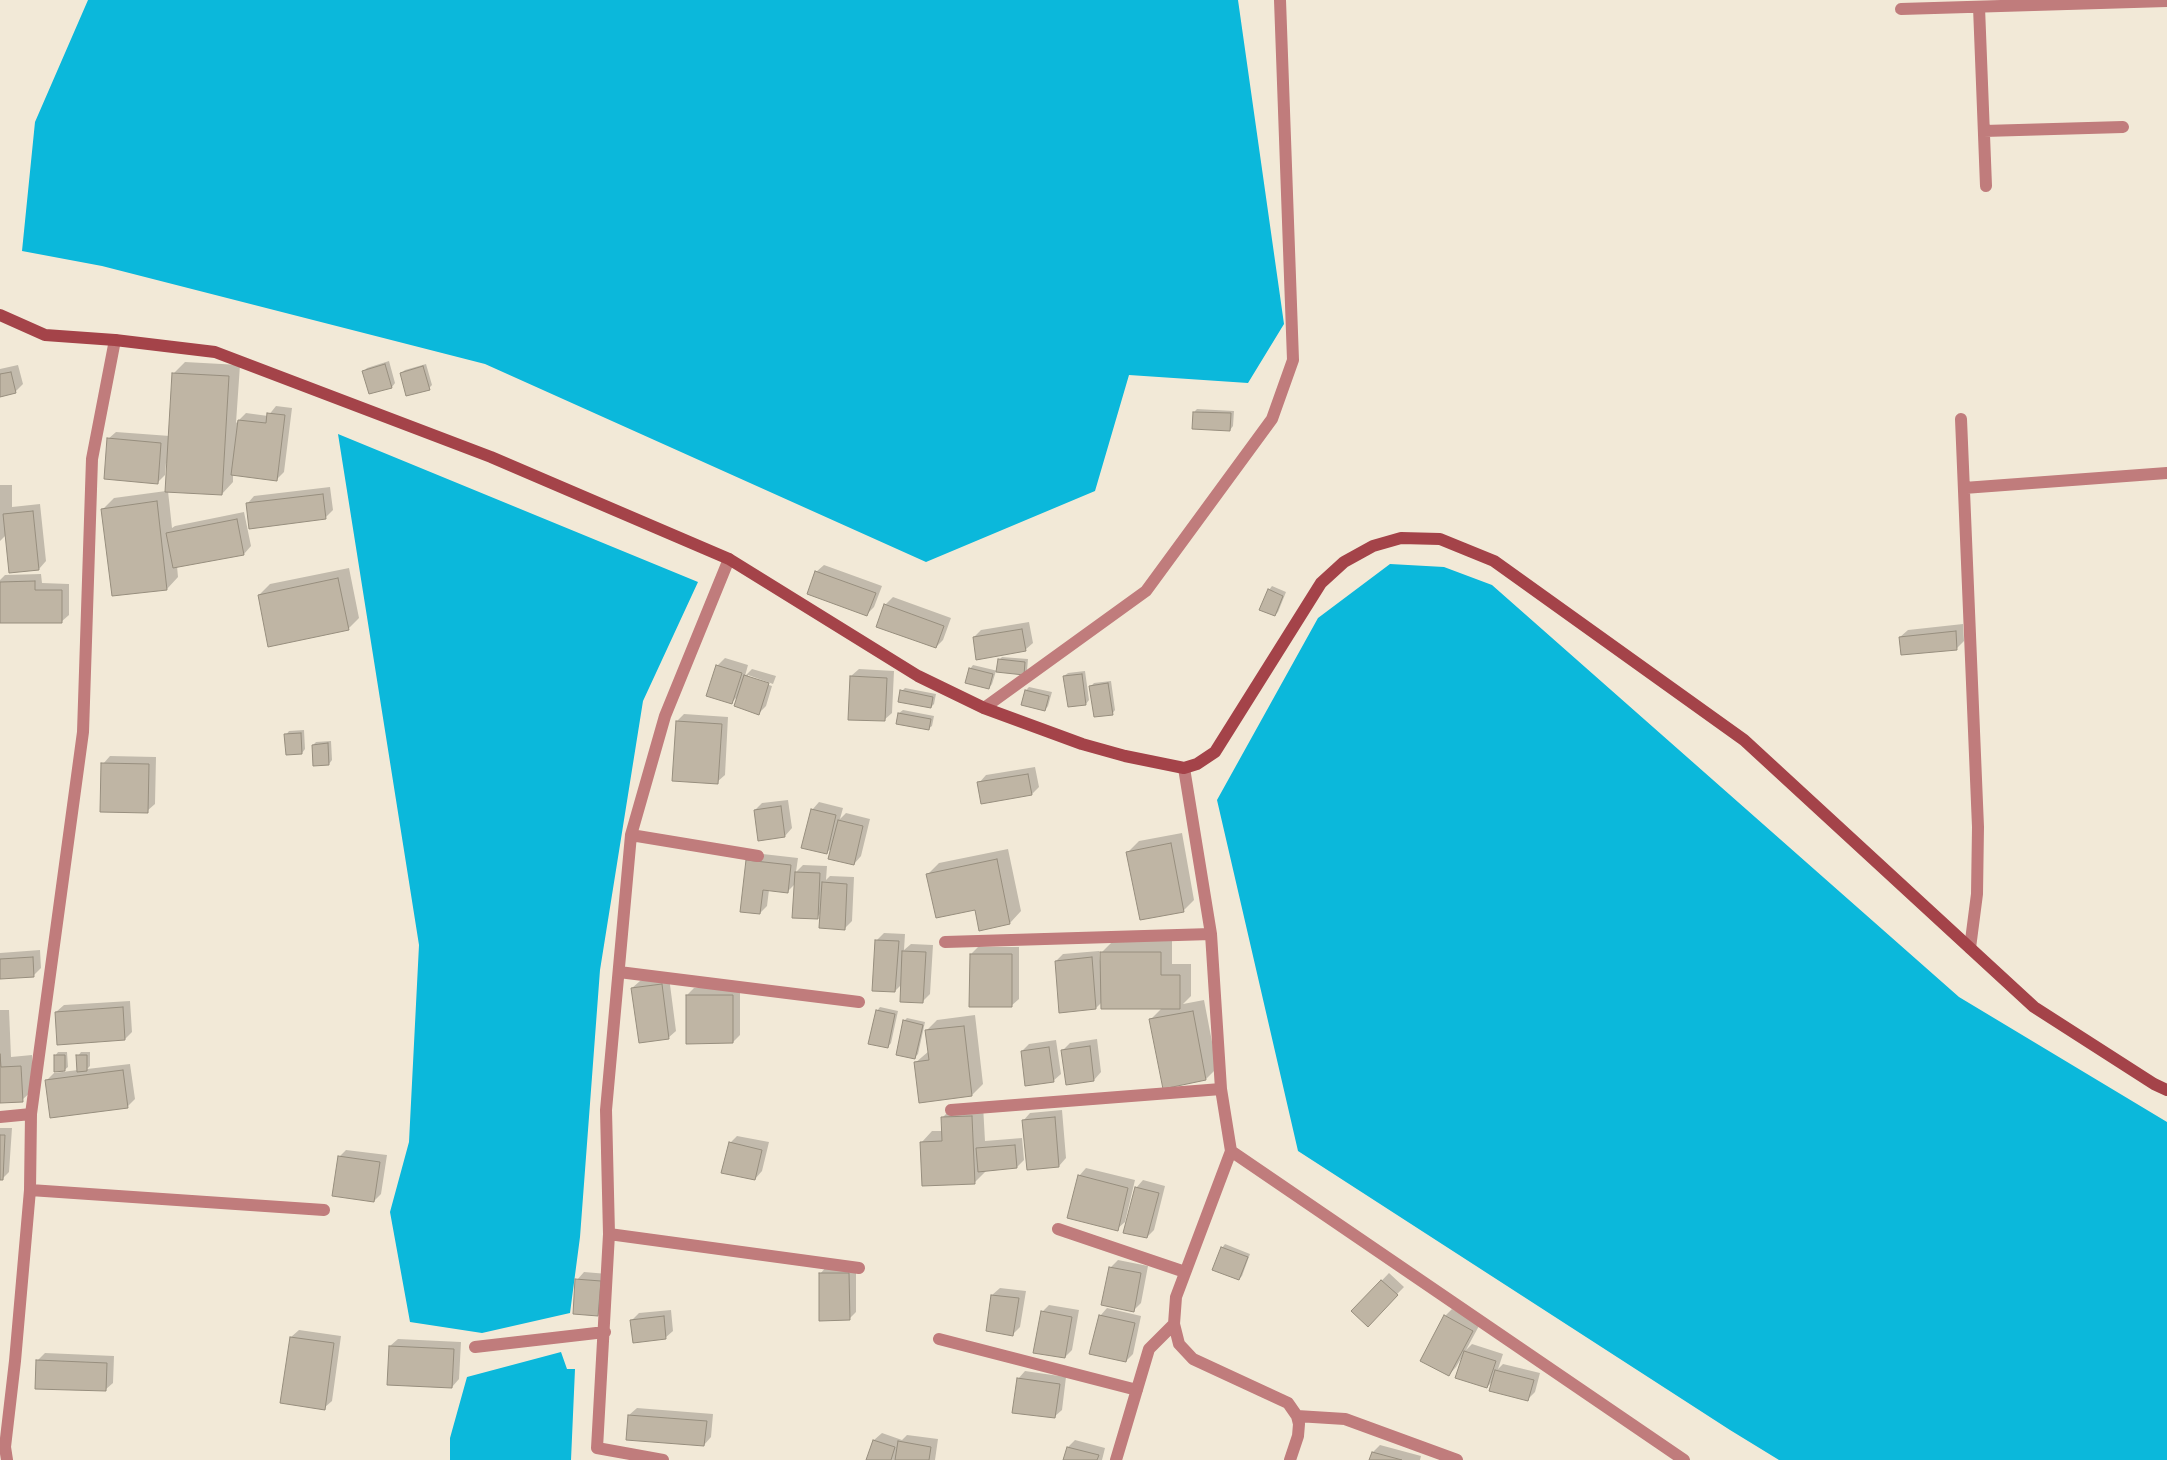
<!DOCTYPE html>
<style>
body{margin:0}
canvas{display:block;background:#f2e9d7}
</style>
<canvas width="2167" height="1460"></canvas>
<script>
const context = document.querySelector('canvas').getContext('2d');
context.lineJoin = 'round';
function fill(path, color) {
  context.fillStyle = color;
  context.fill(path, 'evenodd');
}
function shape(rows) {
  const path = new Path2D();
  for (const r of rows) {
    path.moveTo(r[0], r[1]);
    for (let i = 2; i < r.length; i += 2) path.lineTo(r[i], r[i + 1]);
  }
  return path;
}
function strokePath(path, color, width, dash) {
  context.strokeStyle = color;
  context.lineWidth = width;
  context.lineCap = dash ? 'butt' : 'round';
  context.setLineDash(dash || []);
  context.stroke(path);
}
const water = shape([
 [88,0,1238,0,1284,324,1248,383,1129,375,1095,491,926,562,485,364,102,266,22,251,35,122],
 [338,434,698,582,643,701,600,970,580,1237,570,1313,482,1333,410,1322,390,1212,409,1142,419,945],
 [1390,564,1444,567,1492,585,1959,997,2167,1122,2167,1460,1779,1460,1730,1430,1298,1151,1217,800,1318,618],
 [561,1352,567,1369,575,1369,571,1460,450,1460,450,1438,467,1377]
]);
const shadow = shape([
 [389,361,395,383,392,387,370,393,364,371,367,368],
 [185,362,240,365,236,423,246,413,268,416,276,406,292,408,284,472,277,479,233,474,233,482,222,494,168,491,172,528,175,526,244,512,251,546,244,554,177,566,178,577,167,589,113,595,103,509,114,498,166,491,168,463,166,463,165,475,157,483,108,439,116,432,170,436,173,374],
 [426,364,432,385,429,388,401,373,405,370],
 [18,365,23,384,15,392,0,395,0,369],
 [1197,409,1234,411,1233,426,1230,430,1194,412],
 [0,485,12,485,12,507,40,504,46,561,39,569,6,535,0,541],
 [330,487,333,510,325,518,247,504,254,496],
 [824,565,882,586,874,607,867,614,816,572],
 [349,568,359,618,348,629,259,595,270,584],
 [41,574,42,583,69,584,69,615,61,622,0,622,0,580,5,575],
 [1272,586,1286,592,1278,612,1275,615,1269,590],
 [893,597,951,618,943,640,936,647,885,605],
 [1029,622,1033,643,1025,650,974,637,981,630],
 [1963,624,1964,641,1957,648,1900,637,1908,630],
 [1002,657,1028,659,1027,671,1024,674,996,671,992,684,989,688,970,669,973,665,998,671,999,660],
 [725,658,748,665,745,676,752,669,776,676,773,684,748,675,748,678,772,686,766,706,759,713,739,695,732,702,717,666],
 [859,669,894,671,892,713,884,720,851,676],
 [1085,671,1089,700,1086,704,1064,676,1068,673],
 [1111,681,1115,710,1112,714,1091,686,1094,683],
 [1029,687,1052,692,1048,706,1045,710,1022,704,1026,690],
 [905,688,936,694,934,704,931,707,902,691],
 [903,710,934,716,932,726,928,729,897,723,899,713],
 [684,714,728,717,725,775,717,782,677,721],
 [304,730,305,749,302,753,286,735,289,731],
 [331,741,332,760,329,764,313,745,316,742],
 [110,756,156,757,155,804,147,811,103,764],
 [1035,767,1039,787,1032,794,979,783,986,775],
 [788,800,792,828,785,836,755,810,762,803],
 [819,802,843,808,840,819,846,813,870,819,861,856,854,864,833,847,826,853,812,810],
 [1182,833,1194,900,1183,911,1128,852,1139,841],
 [1008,849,1021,911,1010,923,928,874,939,863],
 [754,853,798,858,796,872,803,865,827,866,826,880,830,876,854,877,852,921,845,928,821,913,817,917,795,884,787,892,769,890,767,906,760,913],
 [884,933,905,934,904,950,911,944,933,945,930,994,922,1002,902,984,895,991,876,941],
 [1113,941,1172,941,1172,964,1191,964,1191,996,1183,1004,1204,1000,1217,1068,1206,1079,1150,1020,1162,1008,1102,1002,1096,1008,1056,961,1063,954,1099,951,1100,961,1102,961,1102,952],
 [978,947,1019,947,1019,999,1011,1006,971,954],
 [40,950,41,968,33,976,0,978,0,953],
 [669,977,676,1031,668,1038,632,988,640,981],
 [694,988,740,988,740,1035,733,1042,687,995],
 [130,1001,132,1032,125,1039,56,1012,64,1005],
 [880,1007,898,1011,891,1043,888,1047,877,1011],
 [0,1010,9,1010,11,1057,32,1055,34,1089,22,1100,0,1101],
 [975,1015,983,1084,972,1095,915,1063,929,1051,926,1031,937,1020],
 [907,1018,925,1022,918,1054,915,1057,904,1021],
 [1097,1039,1101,1072,1094,1080,1063,1050,1070,1043],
 [1056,1040,1061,1074,1053,1081,1022,1051,1029,1044],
 [58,1052,67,1052,68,1067,62,1072,78,1070,78,1056,81,1052,90,1052,90,1066,87,1069,130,1064,135,1099,127,1107,46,1081,54,1073,62,1072,55,1056],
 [983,1105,985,1141,1022,1138,1024,1160,1017,1167,986,1171,975,1182,921,1143,932,1131,943,1131,942,1118,954,1106],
 [1062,1110,1066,1158,1059,1166,1028,1168,1023,1121,1030,1113],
 [0,1128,12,1128,9,1172,2,1179,0,1179],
 [737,1136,769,1142,762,1171,755,1179,730,1143],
 [346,1150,387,1155,381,1194,374,1201,339,1157],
 [1086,1168,1135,1180,1125,1222,1117,1229,1079,1176],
 [1143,1180,1165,1186,1154,1230,1147,1237,1136,1188],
 [1225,1244,1250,1254,1242,1276,1239,1279,1222,1248],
 [1118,1260,1148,1266,1141,1303,1133,1311,1103,1304,1111,1267],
 [827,1266,856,1266,856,1312,849,1319,820,1274],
 [584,1272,608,1274,605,1307,598,1315,577,1280],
 [1389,1273,1404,1287,1367,1325,1353,1311],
 [1000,1288,1026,1291,1020,1327,1013,1334,992,1295],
 [1049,1305,1079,1310,1072,1350,1065,1357,1042,1312],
 [1107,1308,1141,1316,1133,1354,1126,1361,1100,1316],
 [1452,1309,1480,1324,1466,1350,1472,1344,1503,1354,1498,1369,1503,1364,1540,1373,1535,1392,1528,1399,1493,1381,1487,1387,1462,1357,1456,1367,1449,1375,1445,1316],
 [671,1310,673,1331,665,1338,632,1320,639,1313],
 [299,1330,341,1336,332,1401,324,1408,291,1337],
 [398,1339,461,1342,459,1379,452,1387,390,1346],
 [45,1353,114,1356,113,1383,105,1390,37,1361],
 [1025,1371,1066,1377,1062,1410,1054,1417,1018,1379],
 [637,1408,713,1414,711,1437,704,1445,629,1415],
 [882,1433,902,1440,907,1435,938,1439,935,1460,867,1460,874,1440],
 [1075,1440,1105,1448,1102,1460,1065,1460,1068,1447],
 [1380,1445,1421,1456,1420,1460,1371,1460,1373,1452]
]);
const building = shape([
 [385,364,392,388,369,394,362,371,385,364],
 [423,366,430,390,406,396,400,373,423,366],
 [11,372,16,393,0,397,0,374,11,372],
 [172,373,229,376,222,495,165,492,172,373],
 [1193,412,1231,413,1230,431,1192,429,1193,412],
 [267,413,285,415,277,481,231,475,238,420,266,423,267,413],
 [107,438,161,443,158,484,104,479,107,438],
 [323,494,326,519,249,529,246,503,323,494],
 [157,501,167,590,112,596,101,509,157,501],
 [33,511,39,570,9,573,3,514,33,511],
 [237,519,244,555,173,568,166,533,237,519],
 [815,571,876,593,867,616,807,594,815,571],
 [338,578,349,630,268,647,258,595,338,578],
 [35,581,35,590,62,590,62,623,0,623,0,582,35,581],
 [1268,589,1283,596,1275,616,1259,610,1268,589],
 [884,604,944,626,936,648,876,627,884,604],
 [1022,629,1026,651,976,660,973,637,1022,629],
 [1956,631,1957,650,1901,655,1899,637,1956,631],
 [998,659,1025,662,1024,675,996,672,998,659],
 [716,665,742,673,732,704,706,696,716,665],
 [969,668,993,674,989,689,965,683,969,668],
 [1082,674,1086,705,1068,707,1063,676,1082,674],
 [744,675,769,683,759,715,734,706,744,675],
 [850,676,887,678,885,721,848,720,850,676],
 [1108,683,1113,715,1094,717,1089,686,1108,683],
 [900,690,933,697,931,708,898,702,900,690],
 [1025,690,1049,696,1045,711,1021,705,1025,690],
 [898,713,931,719,929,730,896,724,898,713],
 [676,721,722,724,718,784,672,781,676,721],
 [301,733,302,754,286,755,284,734,301,733],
 [328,743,329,765,313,766,312,745,328,743],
 [101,763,149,764,148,813,100,812,101,763],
 [1028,774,1032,795,981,804,977,782,1028,774],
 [781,806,785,837,758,841,754,810,781,806],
 [811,809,836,815,827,854,801,848,811,809],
 [838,820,863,826,854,865,828,859,838,820],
 [1171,843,1184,912,1140,920,1126,852,1171,843],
 [997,859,1010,924,979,931,975,910,936,918,926,874,997,859],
 [746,860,791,865,788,893,763,890,760,914,740,912,746,860],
 [795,872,820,873,818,919,792,918,795,872],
 [822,882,847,884,845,930,819,928,822,882],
 [875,940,899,941,895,992,872,991,875,940],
 [902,951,926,952,923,1003,900,1002,902,951],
 [1100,952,1161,952,1161,975,1180,975,1180,1009,1101,1009,1100,952],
 [970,954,1012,954,1012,1007,969,1007,970,954],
 [33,957,34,977,0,979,0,959,33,957],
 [1092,957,1096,1009,1059,1013,1055,961,1092,957],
 [662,984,669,1039,639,1043,631,988,662,984],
 [686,995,733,995,733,1043,686,1044,686,995],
 [123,1007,125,1040,57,1045,55,1012,123,1007],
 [876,1010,895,1014,888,1048,868,1044,876,1010],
 [1193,1011,1206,1080,1163,1089,1149,1019,1193,1011],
 [903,1020,923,1025,915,1059,896,1055,903,1020],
 [964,1026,972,1096,919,1103,914,1062,929,1060,925,1030,964,1026],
 [1090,1046,1094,1081,1066,1085,1061,1050,1090,1046],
 [1049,1047,1054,1082,1025,1086,1021,1051,1049,1047],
 [0,1054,1,1067,21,1066,23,1102,0,1103,0,1054],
 [54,1055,65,1055,65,1071,54,1072,54,1055],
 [76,1055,87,1055,87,1071,77,1072,76,1055],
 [123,1070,128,1108,50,1118,45,1080,123,1070],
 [972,1116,975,1184,922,1186,920,1142,942,1141,941,1117,972,1116],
 [1055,1117,1059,1167,1027,1170,1022,1120,1055,1117],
 [0,1135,5,1135,3,1180,0,1180,0,1135],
 [729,1142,762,1150,755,1180,721,1173,729,1142],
 [1015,1145,1017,1168,978,1172,976,1148,1015,1145],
 [338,1156,380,1162,374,1202,332,1196,338,1156],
 [1078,1175,1128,1188,1118,1231,1067,1218,1078,1175],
 [1135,1187,1159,1193,1147,1238,1123,1233,1135,1187],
 [1221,1247,1248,1257,1239,1280,1212,1270,1221,1247],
 [1109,1267,1141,1273,1134,1312,1101,1305,1109,1267],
 [819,1273,849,1273,850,1320,819,1321,819,1273],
 [575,1279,601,1281,598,1316,573,1314,575,1279],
 [1381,1280,1398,1295,1368,1327,1351,1311,1381,1280],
 [991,1295,1019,1298,1013,1336,986,1331,991,1295],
 [1041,1311,1072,1317,1065,1358,1033,1353,1041,1311],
 [1099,1315,1135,1323,1126,1362,1089,1354,1099,1315],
 [1444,1315,1473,1331,1449,1376,1420,1361,1444,1315],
 [664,1316,666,1339,633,1343,630,1320,664,1316],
 [290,1337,334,1343,325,1410,280,1403,290,1337],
 [389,1346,454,1349,452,1388,387,1385,389,1346],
 [1464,1351,1496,1361,1487,1388,1455,1378,1464,1351],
 [36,1360,107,1363,106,1391,35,1389,36,1360],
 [1495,1370,1534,1380,1528,1401,1489,1391,1495,1370],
 [1017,1378,1060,1384,1055,1418,1012,1413,1017,1378],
 [628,1415,707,1421,704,1446,626,1440,628,1415],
 [873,1440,895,1447,891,1460,866,1460,873,1440],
 [898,1441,931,1447,929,1460,895,1460,898,1441],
 [1067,1447,1099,1455,1097,1460,1063,1460,1067,1447],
 [1372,1452,1402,1460,1369,1460,1372,1452]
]);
const lane = shape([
 [984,708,1146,591,1272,419,1293,360,1280,0]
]);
const street = shape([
 [1979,7,1986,186],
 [1901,9,2167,1],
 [1984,131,2123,127],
 [1961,419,1978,827,1977,894,1970,948],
 [1964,488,2167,473],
 [1184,768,1211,934,1221,1089,1231,1151,1176,1297,1174,1324,1179,1344,1193,1359,1288,1403,1297,1416,1299,1424,1298,1436,1290,1460],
 [631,835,758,856],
 [945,942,1211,934],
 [619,972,859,1002],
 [951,1110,1221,1089],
 [0,1117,31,1114],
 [1231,1151,1684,1460],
 [30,1190,324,1210],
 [1058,1229,1185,1272],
 [609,1234,859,1268],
 [939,1339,1137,1390],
 [475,1347,605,1332],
 [1297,1416,1345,1419,1457,1460],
 [7,1460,5,1447,15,1361,30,1190,31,1114,83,732,92,459,115,340],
 [663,1460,597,1448,609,1234,606,1110,631,835,665,716,729,559],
 [1116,1460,1149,1349,1174,1324]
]);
const secondary = shape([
 [0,315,45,335,115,340,215,352,491,457,729,559,918,676,984,708,1082,744,1125,756,1184,768,1197,764,1215,752,1321,583,1344,562,1373,546,1401,538,1440,539,1494,561,1744,740,2034,1007,2154,1084,2167,1090]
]);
fill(water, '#0bb8db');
fill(shadow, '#0003');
fill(building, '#bfb5a4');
strokePath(building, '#978e7e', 1);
strokePath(lane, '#c07c7c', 12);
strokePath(street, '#c07c7c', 12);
strokePath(secondary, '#a44349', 12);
</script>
